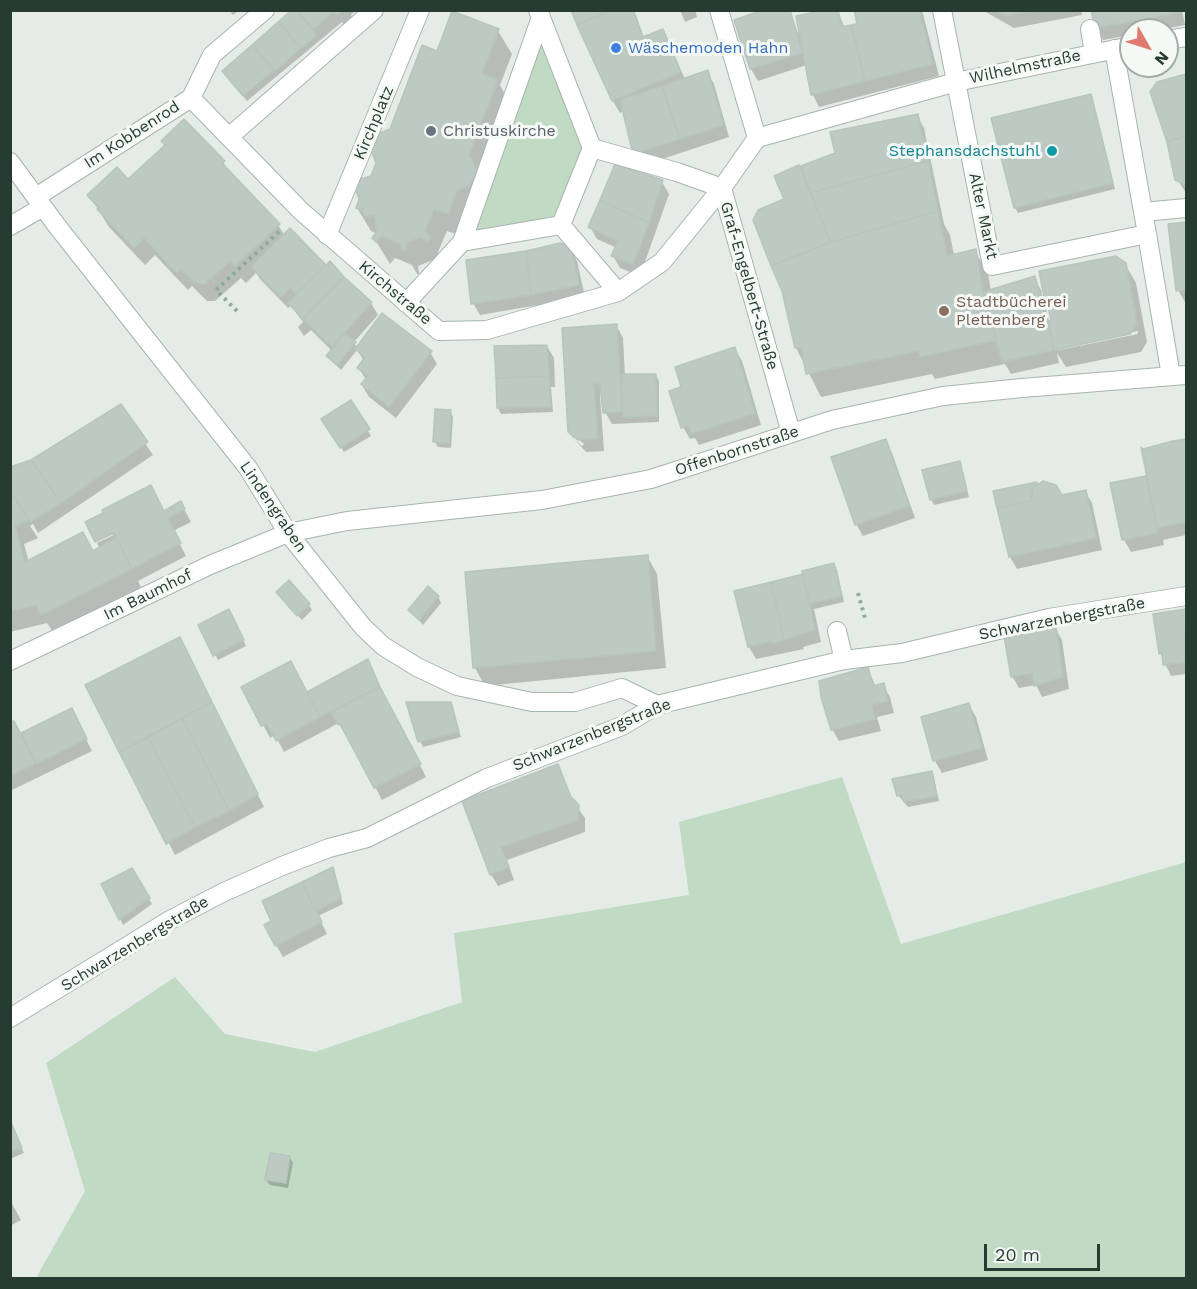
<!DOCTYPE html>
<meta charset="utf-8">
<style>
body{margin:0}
#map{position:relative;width:1197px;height:1289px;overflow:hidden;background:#e5ece8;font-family:"Work Sans",sans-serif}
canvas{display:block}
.frame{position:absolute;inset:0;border:12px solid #263c33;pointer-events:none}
.north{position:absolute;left:1119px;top:18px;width:60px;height:60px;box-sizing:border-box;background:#f5f9f6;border:2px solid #a2ada8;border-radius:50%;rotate:129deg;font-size:16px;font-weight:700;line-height:24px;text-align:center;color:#263c33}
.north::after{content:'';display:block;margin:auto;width:21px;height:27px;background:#e17a6e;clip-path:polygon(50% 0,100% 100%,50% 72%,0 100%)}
.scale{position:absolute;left:984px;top:1244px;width:116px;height:27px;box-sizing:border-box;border:3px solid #263c33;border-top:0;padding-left:8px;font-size:18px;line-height:21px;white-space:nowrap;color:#263c33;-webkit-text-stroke:4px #f5f9f6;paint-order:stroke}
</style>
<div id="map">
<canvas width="1197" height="1289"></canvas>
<div class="frame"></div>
<div class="north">N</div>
<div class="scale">20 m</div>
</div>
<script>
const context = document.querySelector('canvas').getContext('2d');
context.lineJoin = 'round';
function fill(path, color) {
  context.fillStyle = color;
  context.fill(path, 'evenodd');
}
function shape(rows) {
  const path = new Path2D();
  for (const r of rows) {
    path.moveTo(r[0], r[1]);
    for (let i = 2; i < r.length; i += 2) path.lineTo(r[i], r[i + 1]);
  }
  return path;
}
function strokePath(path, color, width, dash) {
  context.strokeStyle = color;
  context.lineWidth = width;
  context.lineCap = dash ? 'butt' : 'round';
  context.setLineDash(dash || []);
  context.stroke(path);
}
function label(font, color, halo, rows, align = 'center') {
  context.font = font + ' "Work Sans",sans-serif';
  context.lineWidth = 6;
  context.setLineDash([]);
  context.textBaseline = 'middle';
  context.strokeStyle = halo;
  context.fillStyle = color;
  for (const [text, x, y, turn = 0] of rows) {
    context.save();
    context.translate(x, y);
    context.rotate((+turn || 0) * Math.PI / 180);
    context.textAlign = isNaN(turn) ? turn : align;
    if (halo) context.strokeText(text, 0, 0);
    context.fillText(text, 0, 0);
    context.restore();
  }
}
const green = shape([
 [541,17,592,148,561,225,462,242],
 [842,777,901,944,1186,862,1186,1278,36,1278,85,1191,46,1063,175,977,225,1034,315,1052,462,1002,454,933,689,895,679,822]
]);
const shadow = shape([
 [229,10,240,10,233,15],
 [294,10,356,10,351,15,353,19,345,26,342,22,247,101,224,72],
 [573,10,634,10,644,38,662,31,685,79,707,72,714,84,729,137,641,166,624,111,620,113,613,101],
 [680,10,695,10,697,17,685,22],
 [768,10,790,10,798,33,837,10,845,28,859,25,855,10,922,10,939,76,819,107,813,95,807,65,758,81,751,69,736,21],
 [1081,10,1082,15,1014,28,984,11],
 [1093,10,1182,10,1185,25,1159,30,1131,30,1131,35,1103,40,1096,28],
 [498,31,512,54,500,85,510,104,482,179,489,194,483,209,462,236,447,231,438,252,443,261,435,259,418,266,419,274,417,274,412,265,395,258,390,264,374,238,377,234,371,231,357,208,391,130,438,53],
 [1186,75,1186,193,1177,179,1158,83],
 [1090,96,1093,101,1115,189,1018,213,1015,208,993,119],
 [917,116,924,128,944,224,950,235,954,255,975,251,988,274,991,291,1034,278,1041,290,1043,299,1125,264,1136,283,1147,342,1141,352,1066,367,1057,353,1059,363,1011,374,1005,364,935,379,932,374,821,397,796,348,786,199,799,167,836,154],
 [1045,302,1051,312,1052,321,1049,322],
 [1138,331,1138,334,1059,350,1059,347],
 [223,162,232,176,278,225,285,236,290,231,326,267,343,278,371,303,378,315,354,342,357,348,430,352,437,364,396,418,369,397,362,385,366,380,359,368,364,361,357,350,341,370,327,356,332,351,311,330,304,336,298,327,303,322,291,306,288,308,260,279,256,273,246,283,241,278,215,301,207,301,192,286,188,290,155,255,145,265,109,227,89,195,128,181],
 [662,182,669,194,640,276,620,268,613,256,617,248,597,239,590,227],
 [1186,224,1186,302,1185,302,1178,290,1170,225],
 [560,245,570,248,577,261,585,297,480,315,473,303,467,261],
 [616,325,623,338,625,376,656,375,659,381,659,422,612,424,605,412,603,394,600,395,604,451,586,452,574,439,582,446,584,444,574,435,574,439,570,432],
 [547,346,554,358,555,387,551,387,553,412,501,414,498,408],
 [735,349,742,361,761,425,699,445,695,438,690,439,683,427,683,388],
 [350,402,371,436,344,452,323,419],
 [120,406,153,455,38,533,33,524,30,526,38,538,24,544,29,562,93,552,100,549,97,543,181,503,191,522,173,531,186,556,138,581,141,587,53,632,47,623,10,632,10,469,37,459],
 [450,412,453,417,451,448,438,447,435,442],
 [885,441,892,453,915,518,863,536,856,524],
 [1186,441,1186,535,1163,540,1164,545,1131,552,1124,540,1112,484,1148,477,1143,450],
 [959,462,969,497,934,505,931,499],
 [1039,483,1062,496,1085,491,1092,503,1102,550,1017,569,1010,557,995,492],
 [647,556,657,574,666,668,485,686,475,668,466,573],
 [833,565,837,570,844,602,814,609,821,642,803,647,804,649,756,659,749,647,736,592,804,575],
 [281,597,309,605,312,610,302,620],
 [438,597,441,603,423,625,410,610],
 [228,611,246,646,218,660,200,626],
 [1186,611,1186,674,1171,676,1160,653,1155,615],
 [1055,628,1062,640,1069,689,1042,697,1036,685,1019,688,1012,676],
 [868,669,876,687,883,685,890,697,894,713,877,717,881,731,839,741,832,729],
 [374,674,426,777,382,800,348,736,346,736,339,723,284,752,275,735,270,738,243,687,307,694],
 [87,686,221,721,264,807,175,855],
 [450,703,461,737,423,747,420,741],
 [969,705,976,717,988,760,942,773,935,761,922,718],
 [71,710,92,751,10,791,10,724,21,735],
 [557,766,573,802,585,818,585,832,507,860,514,880,498,886,491,874,464,802],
 [931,773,934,779,939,801,908,807,898,795],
 [332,869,343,904,318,916,327,934,283,957,276,945],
 [132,870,152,904,123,925,103,885],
 [10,1121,24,1153,10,1159],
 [290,1158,293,1163,288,1188,270,1185,266,1180],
 [10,1200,21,1220,10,1226]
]);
const building = shape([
 [292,10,297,10,317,35,301,48,278,22,292,10],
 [297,10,343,10,337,15,334,11,313,30,297,10],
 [571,10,611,10,577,25,571,10],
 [611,10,633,10,643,37,663,29,681,72,612,101,577,25,611,10],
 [763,10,790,10,802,53,750,69,734,20,763,10],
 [825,10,838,10,842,27,851,25,865,81,811,95,796,16,825,10],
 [854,10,919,10,933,64,865,81,851,25,857,24,854,10],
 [996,10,1035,10,1006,16,996,10],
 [1091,10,1178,10,1179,13,1095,28,1091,10],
 [452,11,499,29,482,74,498,80,469,155,477,170,470,185,456,191,449,214,434,209,425,231,431,237,427,242,421,237,406,243,406,251,402,251,401,244,382,236,376,242,372,238,377,232,374,215,365,217,364,211,356,208,359,199,356,191,360,179,371,176,376,163,371,150,377,134,390,129,422,45,437,51,452,11],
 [278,22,301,48,275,71,252,45,278,22],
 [252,45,274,70,243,96,222,71,252,45],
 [708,70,723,125,680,139,662,86,708,70],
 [1186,74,1186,136,1167,142,1150,92,1157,82,1186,74],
 [662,86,680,139,633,154,620,100,662,86],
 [1091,94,1113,183,1014,208,991,118,1091,94],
 [918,114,928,161,810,193,801,166,835,153,830,132,918,114],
 [184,119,225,161,222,163,280,224,235,266,230,261,211,278,214,282,210,278,205,284,195,283,181,269,177,273,144,238,134,248,97,209,99,208,87,195,117,167,128,179,165,145,161,141,184,119],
 [1186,136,1186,185,1175,180,1167,142,1186,136],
 [928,161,938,211,831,242,810,193,928,161],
 [615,164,663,180,649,223,600,200,615,164],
 [799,165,831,242,771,266,753,220,758,210,784,199,774,176,799,165],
 [600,200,649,223,633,264,611,256,618,241,588,227,600,200],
 [938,211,947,256,976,249,983,292,997,340,920,357,919,351,806,374,801,347,795,348,782,291,771,266,831,242,938,211],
 [1186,222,1186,290,1176,291,1168,224,1186,222],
 [290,228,326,265,296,294,290,288,281,297,251,267,290,228],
 [560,243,571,247,579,285,531,295,526,251,560,243],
 [526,251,531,295,471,304,466,260,526,251],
 [1116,256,1126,263,1137,324,1130,334,1054,350,1048,321,1051,320,1048,307,1046,307,1039,271,1116,256],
 [330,261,344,277,303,319,288,303,330,261],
 [1035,276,1054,350,1002,362,983,292,1035,276],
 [344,277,372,302,332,347,303,319,344,277],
 [382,313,432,351,389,407,361,384,368,376,357,368,365,357,355,349,382,313],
 [617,324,622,412,603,413,600,384,594,384,598,439,578,440,568,432,562,328,617,324],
 [345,333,356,342,337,365,326,356,345,333],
 [547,345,549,376,496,378,494,346,547,345],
 [735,347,755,413,691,434,689,426,681,428,669,391,681,387,675,367,735,347],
 [622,374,656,374,657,416,623,417,622,374],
 [549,376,551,407,497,408,496,378,549,376],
 [351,400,370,429,340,448,321,419,351,400],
 [121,404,148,442,61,503,31,460,121,404],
 [435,409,451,410,449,443,433,442,435,409],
 [886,439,909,506,855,525,831,457,886,439],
 [1186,439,1186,522,1157,528,1141,447,1143,449,1173,441,1186,439],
 [31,460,61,503,30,522,10,491,10,467,31,460],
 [960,461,967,491,930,500,922,470,960,461],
 [1146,476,1158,533,1122,540,1110,483,1146,476],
 [1043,481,1056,485,1062,495,1086,490,1096,538,1009,557,997,508,1031,501,1033,488,1043,481],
 [1037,482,1031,491,1031,501,997,508,993,491,1037,482],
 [151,485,164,511,181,501,185,509,168,518,181,543,132,569,114,533,95,542,85,522,103,513,102,510,151,485],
 [10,491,29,520,15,526,25,562,83,532,93,551,116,538,132,569,41,615,36,605,10,612,10,491],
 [648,555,656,651,473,668,465,572,648,555],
 [834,563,842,596,809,604,802,571,834,563],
 [803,574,815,630,784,640,771,582,803,574],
 [289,580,310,604,297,616,276,592,289,580],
 [771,582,784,640,773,643,772,641,748,647,734,591,771,582],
 [428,586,439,596,419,620,408,610,428,586],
 [229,609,244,640,213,656,198,625,229,609],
 [1186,609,1185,662,1163,665,1162,653,1159,654,1153,614,1186,609],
 [1056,626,1063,677,1034,686,1032,673,1011,677,1004,636,1056,626],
 [180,637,212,702,119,752,85,685,180,637],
 [368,659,380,687,320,717,307,692,368,659],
 [291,661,320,717,276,741,267,724,261,726,241,687,291,661],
 [868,667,873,686,884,683,888,701,872,705,875,719,831,730,821,697,819,681,868,667],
 [380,687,421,764,374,788,340,724,338,725,331,712,380,687],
 [212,702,258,794,229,811,182,718,212,702],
 [406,702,451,702,459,732,418,742,406,702],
 [969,703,982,748,933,761,921,717,969,703],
 [72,708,87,739,37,764,21,733,72,708],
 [182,718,229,811,195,827,148,738,182,718],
 [14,721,36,763,10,776,10,723,14,721],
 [148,738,195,827,166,844,119,752,148,738],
 [558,764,571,797,579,805,578,820,501,847,509,867,490,875,462,801,558,764],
 [932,771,937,796,904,802,902,795,897,796,892,779,932,771],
 [333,867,341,898,316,911,302,882,333,867],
 [132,868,150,898,119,920,101,884,132,868],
 [302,882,322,922,275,946,264,925,271,921,262,901,302,882],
 [10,1120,22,1148,10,1152,10,1120],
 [270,1153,290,1156,286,1183,265,1180,270,1153]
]);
const path = shape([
 [237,311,216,290,281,230],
 [858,593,865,618]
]);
const minor = shape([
 [719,10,757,138],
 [942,10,992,266,1147,234,1114,49],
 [1090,29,1094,53],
 [1167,40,1186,37],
 [191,98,301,211,439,331,487,330,618,292,662,262,722,188,757,138,956,82,1131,46],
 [229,137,374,10],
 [592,148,677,172,722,188],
 [10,162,57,226,248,468,288,533,363,627,383,646,417,667,457,686,532,702,575,702,622,688,657,705],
 [722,188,791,433],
 [36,197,191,98,212,55,265,10],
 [1143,212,1186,208],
 [561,225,618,292],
 [10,226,43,207],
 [1147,234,1171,376],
 [327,235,420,10],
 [462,242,541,17],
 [406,303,462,242,561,225,592,148,538,10],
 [837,631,844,660],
 [10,661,210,565,288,533,347,521,542,500,651,479,832,420,943,396,1022,388,1186,375],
 [10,1018,170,920,222,893,282,866,329,848,367,838,487,778,622,726,657,705,844,660,902,653,1049,618,1186,596]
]);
const markers = [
 [616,48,6,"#3f7fe0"],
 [431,131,6,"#6b7280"],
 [1052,151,6,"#0f9aa8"],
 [944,311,6,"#8d6e63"]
];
const shopNames = [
 ["Wäschemoden Hahn",628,48]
];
const streetNames = [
 ["Wilhelmstraße",1025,67,-12],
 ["Kirchplatz",374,123,-67],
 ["Im Kobbenrod",132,135,-33],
 ["Alter Markt",983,216,78],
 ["Graf-Engelbert-Straße",749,286,74],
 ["Kirchstraße",395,293,40],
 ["Offenbornstraße",737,451,-18],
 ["Lindengraben",273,507,56],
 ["Im Baumhof",148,595,-26],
 ["Schwarzenbergstraße",1062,619,-11],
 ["Schwarzenbergstraße",592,735,-22],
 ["Schwarzenbergstraße",135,944,-31]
];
const worshipNames = [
 ["Christuskirche",443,131]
];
const cultureNames = [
 ["Stephansdachstuhl",1040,151]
];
const educationNames = [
 ["Stadtbücherei",956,302],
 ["Plettenberg",956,320]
];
fill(green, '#c0dac4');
fill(shadow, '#0003');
fill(building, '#bdc9c3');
strokePath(building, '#b8c5be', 1.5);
strokePath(minor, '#a8b4ae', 20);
strokePath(path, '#89ac9c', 4, [3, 4.5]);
strokePath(minor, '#fff', 18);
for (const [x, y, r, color] of markers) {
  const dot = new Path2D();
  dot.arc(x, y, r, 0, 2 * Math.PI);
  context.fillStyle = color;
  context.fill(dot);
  strokePath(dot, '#f5f9f6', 2);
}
label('16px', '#366cbe', '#f5f9f6', shopNames, 'left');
label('16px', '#263c33', '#f5f9f6', streetNames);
label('16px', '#5b616d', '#f5f9f6', worshipNames, 'left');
label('16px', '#0d838f', '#f5f9f6', cultureNames, 'right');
label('16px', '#785e54', '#f5f9f6', educationNames, 'left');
</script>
